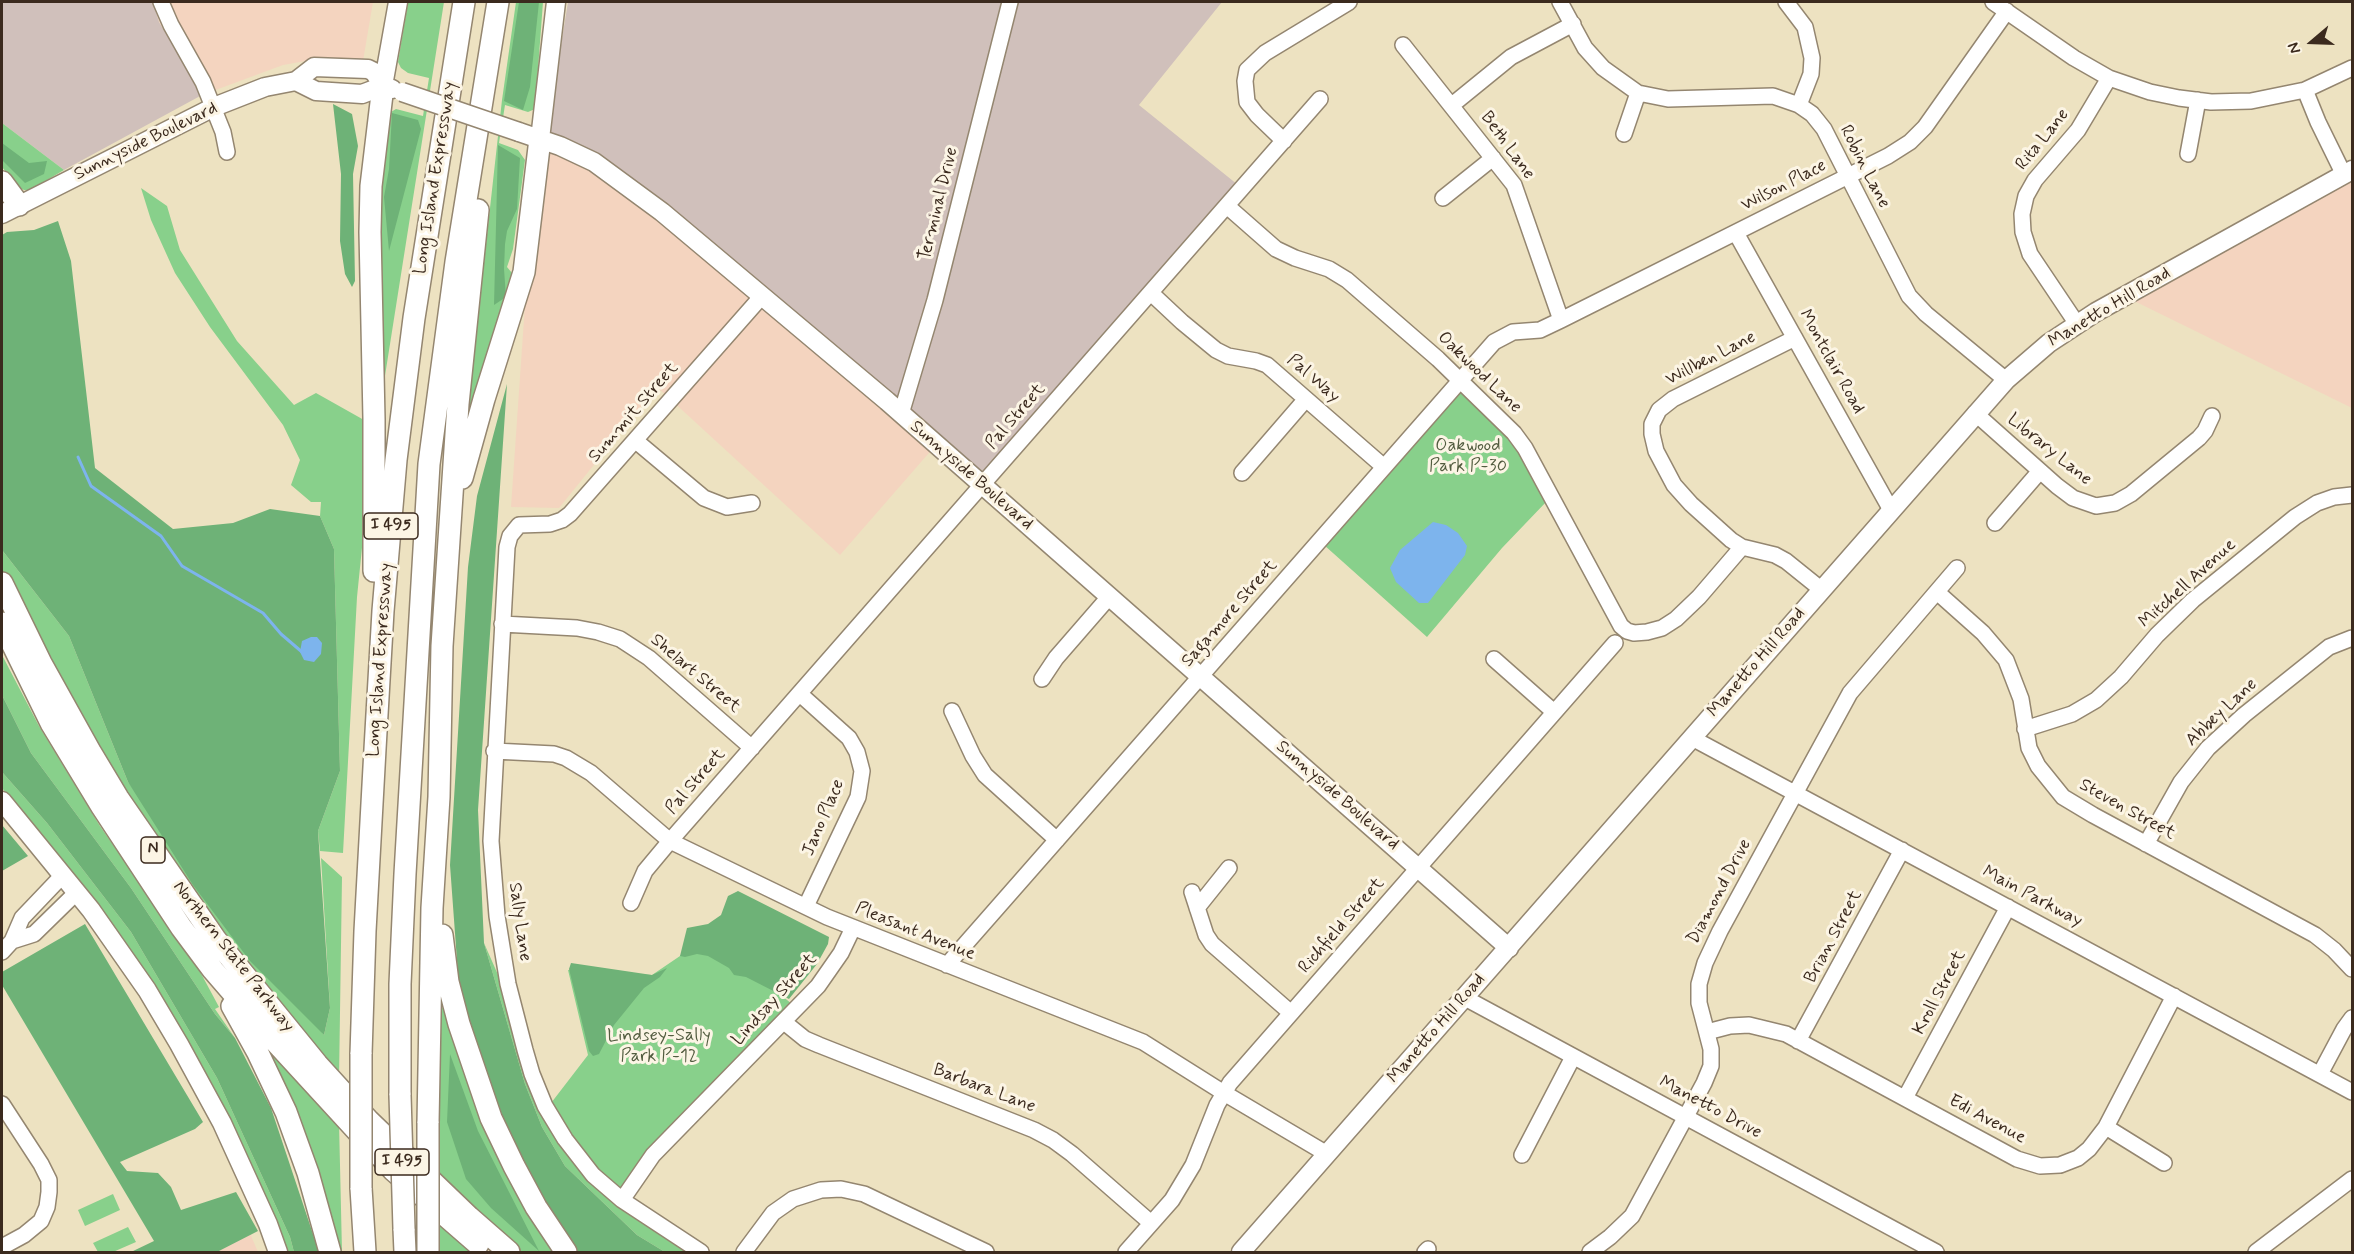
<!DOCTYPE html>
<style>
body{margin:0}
#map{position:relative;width:2354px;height:1254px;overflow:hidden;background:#ede2c1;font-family:Mynerve,sans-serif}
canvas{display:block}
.frame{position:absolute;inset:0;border:3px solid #3b2a1e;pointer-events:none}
.north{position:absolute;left:2282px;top:12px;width:60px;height:60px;-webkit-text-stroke:4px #fcf5e5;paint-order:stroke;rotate:251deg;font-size:16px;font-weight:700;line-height:24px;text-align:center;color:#3b2a1e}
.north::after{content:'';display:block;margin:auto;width:21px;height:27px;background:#3b2a1e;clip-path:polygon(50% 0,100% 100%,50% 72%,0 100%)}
</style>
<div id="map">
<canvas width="2354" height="1254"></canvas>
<div class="frame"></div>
<div class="north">N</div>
</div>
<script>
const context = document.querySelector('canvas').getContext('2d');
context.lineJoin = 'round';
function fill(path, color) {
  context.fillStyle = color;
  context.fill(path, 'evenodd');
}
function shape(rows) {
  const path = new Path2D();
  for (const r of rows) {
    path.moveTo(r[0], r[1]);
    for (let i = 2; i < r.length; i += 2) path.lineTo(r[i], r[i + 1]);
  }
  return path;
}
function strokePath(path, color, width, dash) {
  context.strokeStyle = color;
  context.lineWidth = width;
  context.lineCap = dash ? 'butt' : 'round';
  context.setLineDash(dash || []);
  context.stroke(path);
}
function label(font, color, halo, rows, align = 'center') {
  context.font = font + ' Mynerve,sans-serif';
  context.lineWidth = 6;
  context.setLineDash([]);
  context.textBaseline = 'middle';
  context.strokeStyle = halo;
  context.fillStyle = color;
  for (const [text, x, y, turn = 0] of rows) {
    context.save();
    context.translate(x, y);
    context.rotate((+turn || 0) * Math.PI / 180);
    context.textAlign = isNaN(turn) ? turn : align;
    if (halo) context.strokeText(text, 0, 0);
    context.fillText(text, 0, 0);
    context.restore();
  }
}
const built = shape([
 [153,2,373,2,363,61,316,59,283,65,202,95,159,22],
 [543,136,597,162,935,446,840,555,657,387,559,508,511,507,527,276],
 [2352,169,2352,408,2122,295],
 [246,1224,258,1252,190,1252]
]);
const industrial = shape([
 [2,2,153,2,159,22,202,95,64,170,2,123],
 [568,2,1222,2,1139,105,1243,189,982,488,664,212,543,136,552,100]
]);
const green = shape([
 [408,2,444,2,384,382,379,241,386,118,391,112,396,109,423,116,429,78,408,73,401,68,398,62],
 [516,2,543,2,535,109,528,112,505,105,499,143,518,150,525,160,513,249,507,267,512,273,502,314,471,416,467,415,502,100],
 [2,123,64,170,30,190,24,190,18,187,2,167],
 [141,188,167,206,180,250,237,341,294,405,316,393,364,420,364,528,357,597,343,853,320,851,318,831,340,771,334,549,320,516,321,502,311,502,291,485,300,460,283,425,210,327,175,273,151,220],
 [1460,386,1523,449,1547,501,1502,548,1427,637,1324,545],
 [2,550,69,636,128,782,324,1035,330,1008,321,858,342,877,339,1080,293,1026,143,824,33,637,2,571],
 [2,655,39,726,100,826,197,966,219,1007,215,1009,235,1038,215,1014,131,888,31,753,2,695],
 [2,772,47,823,131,932,217,1078,290,1237,294,1252,286,1252,235,1131,196,1057,57,856,2,788],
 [701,931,797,1008,622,1197,705,1252,665,1252,637,1235,565,1166,542,1127,525,1084,484,943,521,1027,548,1107,588,1055,568,970,652,975,680,956],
 [443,1008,477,1112,498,1158,552,1252,519,1252,436,1179,439,1009],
 [264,1044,339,1122,342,1252,334,1252],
 [113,1194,120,1210,85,1226,78,1210],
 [435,1218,473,1252,435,1252],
 [128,1227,136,1242,113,1252,98,1252,93,1243]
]);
const forest = shape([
 [519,2,539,2,530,87,523,110,504,101],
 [333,104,352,114,358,146,353,174,355,281,352,287,345,274,340,241,341,174],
 [392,113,418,120,421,129,389,251,384,197,389,169],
 [2,143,29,163,47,161,44,174,25,183,2,160],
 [498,145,520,158,517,209,507,231,505,244,504,269,506,297,494,305],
 [58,221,71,261,95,468,173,529,233,523,270,509,320,516,334,549,340,771,318,831,330,1008,324,1035,250,961,193,885,128,782,69,636,2,550,2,235,7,232,34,230],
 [507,384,478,810,484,943,525,1084,542,1127,565,1166,637,1235,665,1252,571,1252,545,1215,494,1101,459,988,450,865,468,567,477,496],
 [2,695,31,753,131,888,215,1014,235,1038,271,1108,319,1252,294,1252,290,1237,217,1078,131,932,47,823,2,772],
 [2,825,28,856,2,871],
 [738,891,829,937,828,944,817,964,789,999,746,977,734,975,729,968,708,956,697,954,685,957,680,956,687,928,708,924,721,915,728,896],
 [85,924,203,1122,195,1129,120,1162,127,1171,158,1173,171,1187,181,1210,236,1192,258,1231,217,1252,131,1252,154,1241,2,985,2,972],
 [571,963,652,975,667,968,660,977,644,988,614,1025,599,1054,593,1056,589,1051,569,969],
 [450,1054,478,1131,539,1251,491,1208,466,1179,447,1122]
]);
const water = shape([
 [1433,522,1446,525,1458,533,1467,546,1465,555,1428,603,1419,603,1396,582,1390,568,1400,550],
 [311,637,317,637,322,643,321,654,314,662,304,660,300,652,302,641]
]);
const stream = shape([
 [78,457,91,486,161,536,182,566,263,613,281,634,302,652]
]);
const minor = shape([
 [161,2,171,25,203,82,223,132,227,152],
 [1560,2,1585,48,1603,68,1638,93,1668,99,1773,96,1799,105,1812,114,1824,129,1909,296,1926,314,2006,380],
 [1786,2,1805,27,1812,58,1811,74,1799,105],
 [1993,2,2074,58,2109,78,2150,92,2179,98,2211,102,2251,101,2305,90,2352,68],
 [1403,45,1514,185,1561,320],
 [2305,90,2318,122,2344,175],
 [1452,105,1511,57,1573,24],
 [1624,134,1638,93],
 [1284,141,1257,115,1247,102,1245,81,1247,70,1265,53,1349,2],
 [2188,154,2198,100],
 [1443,198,1493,158],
 [1227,206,1276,249,1295,258,1329,269,1347,280,1438,359,1514,433,1525,448,1621,626,1627,631,1634,633,1647,632,1662,628,1676,619,1699,597,1742,547],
 [1736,233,1891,510],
 [1151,293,1182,322,1216,350,1228,356,1256,361,1267,365,1384,467],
 [2077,324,2030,254,2023,232,2022,214,2026,196,2035,180,2078,130,2109,78],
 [1795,338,1673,399,1659,410,1652,424,1652,434,1656,451,1674,485,1691,504,1731,540,1742,547,1775,555,1786,561,1822,590],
 [1975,413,2057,486,2073,498,2096,506,2115,503,2131,494,2199,438,2205,431,2212,416],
 [901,414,935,300,1010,2],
 [636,441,704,498,727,507,752,503],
 [1242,473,1306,399],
 [1995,523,2040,471],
 [1937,592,1983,633,2006,660,2021,699,2029,748,2038,766,2063,797,2093,815,2315,935,2334,950,2352,969],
 [502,624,577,628,598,632,620,639,649,658,752,748],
 [1494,659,1554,712],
 [1042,679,1056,658,1109,597],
 [800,694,849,738,857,752,862,771,858,797,806,906],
 [952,711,973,756,985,775,1057,840],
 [2025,729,2072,714,2096,700,2121,677,2157,635,2193,600,2295,517,2317,503,2334,497,2352,495],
 [1692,738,2352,1092],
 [494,751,554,754,566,758,591,773,670,841,827,917,1143,1042,1224,1093,1327,1154],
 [2146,844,2181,782,2208,748,2244,715,2329,647,2352,638],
 [1192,892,1206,935,1212,944,1291,1013],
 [631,903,645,871,670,841,1320,99],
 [1197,908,1229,868],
 [12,941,34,934,77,892],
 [2,952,12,941,22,918,63,875],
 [947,965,1494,342,1513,332,1540,330,1561,320,1888,156,1910,142,1925,127,2007,11],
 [1465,998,1936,1252],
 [784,1022,805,1039,819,1045,1034,1130,1053,1140,1072,1154,1151,1223],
 [1707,1032,1730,1026,1749,1025,1786,1034,2017,1159,2040,1166,2060,1165,2078,1158,2089,1149,2106,1127,2174,996],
 [1798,1041,1902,850],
 [2320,1074,2344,1029,2352,1018],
 [1905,1098,2008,907],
 [2,1104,41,1164,49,1180,49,1192,47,1207,41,1221,24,1235,2,1247],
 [2106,1127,2164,1163],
 [1522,1155,1573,1057],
 [622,1200,653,1155,818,986,841,953,853,928],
 [701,1252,622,1200,593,1175,565,1139,545,1106,532,1074,525,1050,508,984,497,916,491,841,507,547,510,536,519,525,550,524,562,520,570,514,762,296],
 [744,1252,773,1213,793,1199,821,1190,841,1189,864,1194,986,1252],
 [1126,1252,1172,1200,1193,1165,1217,1105,1230,1083,1615,643],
 [1425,1252,1428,1249],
 [1590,1252,1610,1237,1632,1216,1704,1083,1711,1066,1711,1049,1699,1003,1699,984,1705,963,1720,931,1850,693,1957,568],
 [2256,1252,2352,1179]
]);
const major = shape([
 [296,81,316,91,362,94,383,86,392,89],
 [383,86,398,2],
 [519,132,560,146,594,162,662,212,887,401,1509,948],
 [540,139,556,2],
 [2,214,214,107,265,87,296,81,314,67,368,69,374,72,383,86],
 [2,801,91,910,147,990,179,1044,222,1123,268,1224,278,1252],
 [1241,1252,2006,380,2049,343,2096,312,2352,170]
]);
const highway = shape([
 [2,182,19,205],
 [462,478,484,399,524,272,540,139],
 [374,571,374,419,370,232,371,186,383,86],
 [2,583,41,663,91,753,118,798,216,940,317,1064,369,1121,469,1217,509,1252],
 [2,623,51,723,102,807,181,927,213,970,270,1036,393,1170,478,1244],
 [442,935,448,982,459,1024,491,1118,514,1166,536,1207,566,1252],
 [232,1006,258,1053,286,1112,308,1173,330,1252],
 [361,1054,365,931,375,749,383,611,396,460,414,318,464,2],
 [400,1095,400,984,405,874,429,464,456,262,498,2],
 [428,1123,432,908,439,797,442,646,458,404,478,210],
 [361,1188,365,1252],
 [404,1229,405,1252]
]);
const majorBridge = shape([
 [402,92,519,132]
]);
const highwayBridge = shape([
 [361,1054,361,1188],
 [400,1095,404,1229],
 [428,1123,428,1252]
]);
const shields = [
 [391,526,54],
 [153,850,24],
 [402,1162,54]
];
const shieldNames = [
 ["I 495",391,526],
 ["N",153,850],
 ["I 495",402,1162]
];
const streetNames = [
 ["Rita Lane",2043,140,-51],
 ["Sunnyside Boulevard",146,142,-26],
 ["Beth Lane",1507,146,54],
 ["Robin Lane",1864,167,63],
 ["Long Island Expressway",436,178,-81],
 ["Wilson Place",1784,186,-27],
 ["Terminal Drive",939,204,-76],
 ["Manetto Hill Road",2110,308,-31],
 ["Willben Lane",1711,359,-27],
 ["Montclair Road",1831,362,61],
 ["Oakwood Lane",1479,373,44],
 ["Pal Way",1313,379,41],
 ["Summit Street",634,413,-49],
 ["Pal Street",1016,417,-49],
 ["Library Lane",2049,450,39],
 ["Sunnyside Boulevard",971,476,41],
 ["Mitchell Avenue",2188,584,-42],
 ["Sagamore Street",1230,614,-49],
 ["Long Island Expressway",381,660,-86],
 ["Manetto Hill Road",1757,663,-49],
 ["Shelart Street",695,674,40],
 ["Abbey Lane",2222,713,-43],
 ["Pal Street",696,782,-49],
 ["Sunnyside Boulevard",1337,796,41],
 ["Steven Street",2127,810,29],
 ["Jano Place",824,818,-67],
 ["Diamond Drive",1720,892,-62],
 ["Main Parkway",2032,897,28],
 ["Sally Lane",519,922,82],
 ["Richfield Street",1342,926,-49],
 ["Pleasant Avenue",915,932,22],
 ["Brian Street",1834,937,-62],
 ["Northern State Parkway",233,957,52],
 ["Kroll Street",1940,993,-62],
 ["Lindsay Street",775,1000,-48],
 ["Manetto Hill Road",1437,1029,-49],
 ["Barbara Lane",984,1089,21],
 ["Manetto Drive",1710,1108,28],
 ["Edi Avenue",1987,1120,28]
];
const parkNames = [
 ["Oakwood",1468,446],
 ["Park P-30",1468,467],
 ["Lindsey-Sally",659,1036],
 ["Park P-12",659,1057]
];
fill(built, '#f4d4bf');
fill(industrial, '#d0c0bb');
fill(green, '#88d08b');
fill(forest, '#6eb277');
fill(water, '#7db4ed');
strokePath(stream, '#7db4ed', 3);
strokePath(minor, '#948670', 18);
strokePath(major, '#948670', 21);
strokePath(highway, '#948670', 24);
strokePath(minor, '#fff', 15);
strokePath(major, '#fff', 18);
strokePath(highway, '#fff', 21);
strokePath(majorBridge, '#948670', 21, []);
strokePath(highwayBridge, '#948670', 24, []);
strokePath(majorBridge, '#fff', 18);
strokePath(highwayBridge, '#fff', 21);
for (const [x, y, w] of shields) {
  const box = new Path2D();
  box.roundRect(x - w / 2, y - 13, w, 26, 4.5);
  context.fillStyle = '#fcf5e5';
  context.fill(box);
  strokePath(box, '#3b2a1e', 1.5);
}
label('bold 16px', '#3b2a1e', null, shieldNames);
label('18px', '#3b2a1e', '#fcf5e5', streetNames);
label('18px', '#525c3f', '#fcf5e5', parkNames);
</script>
